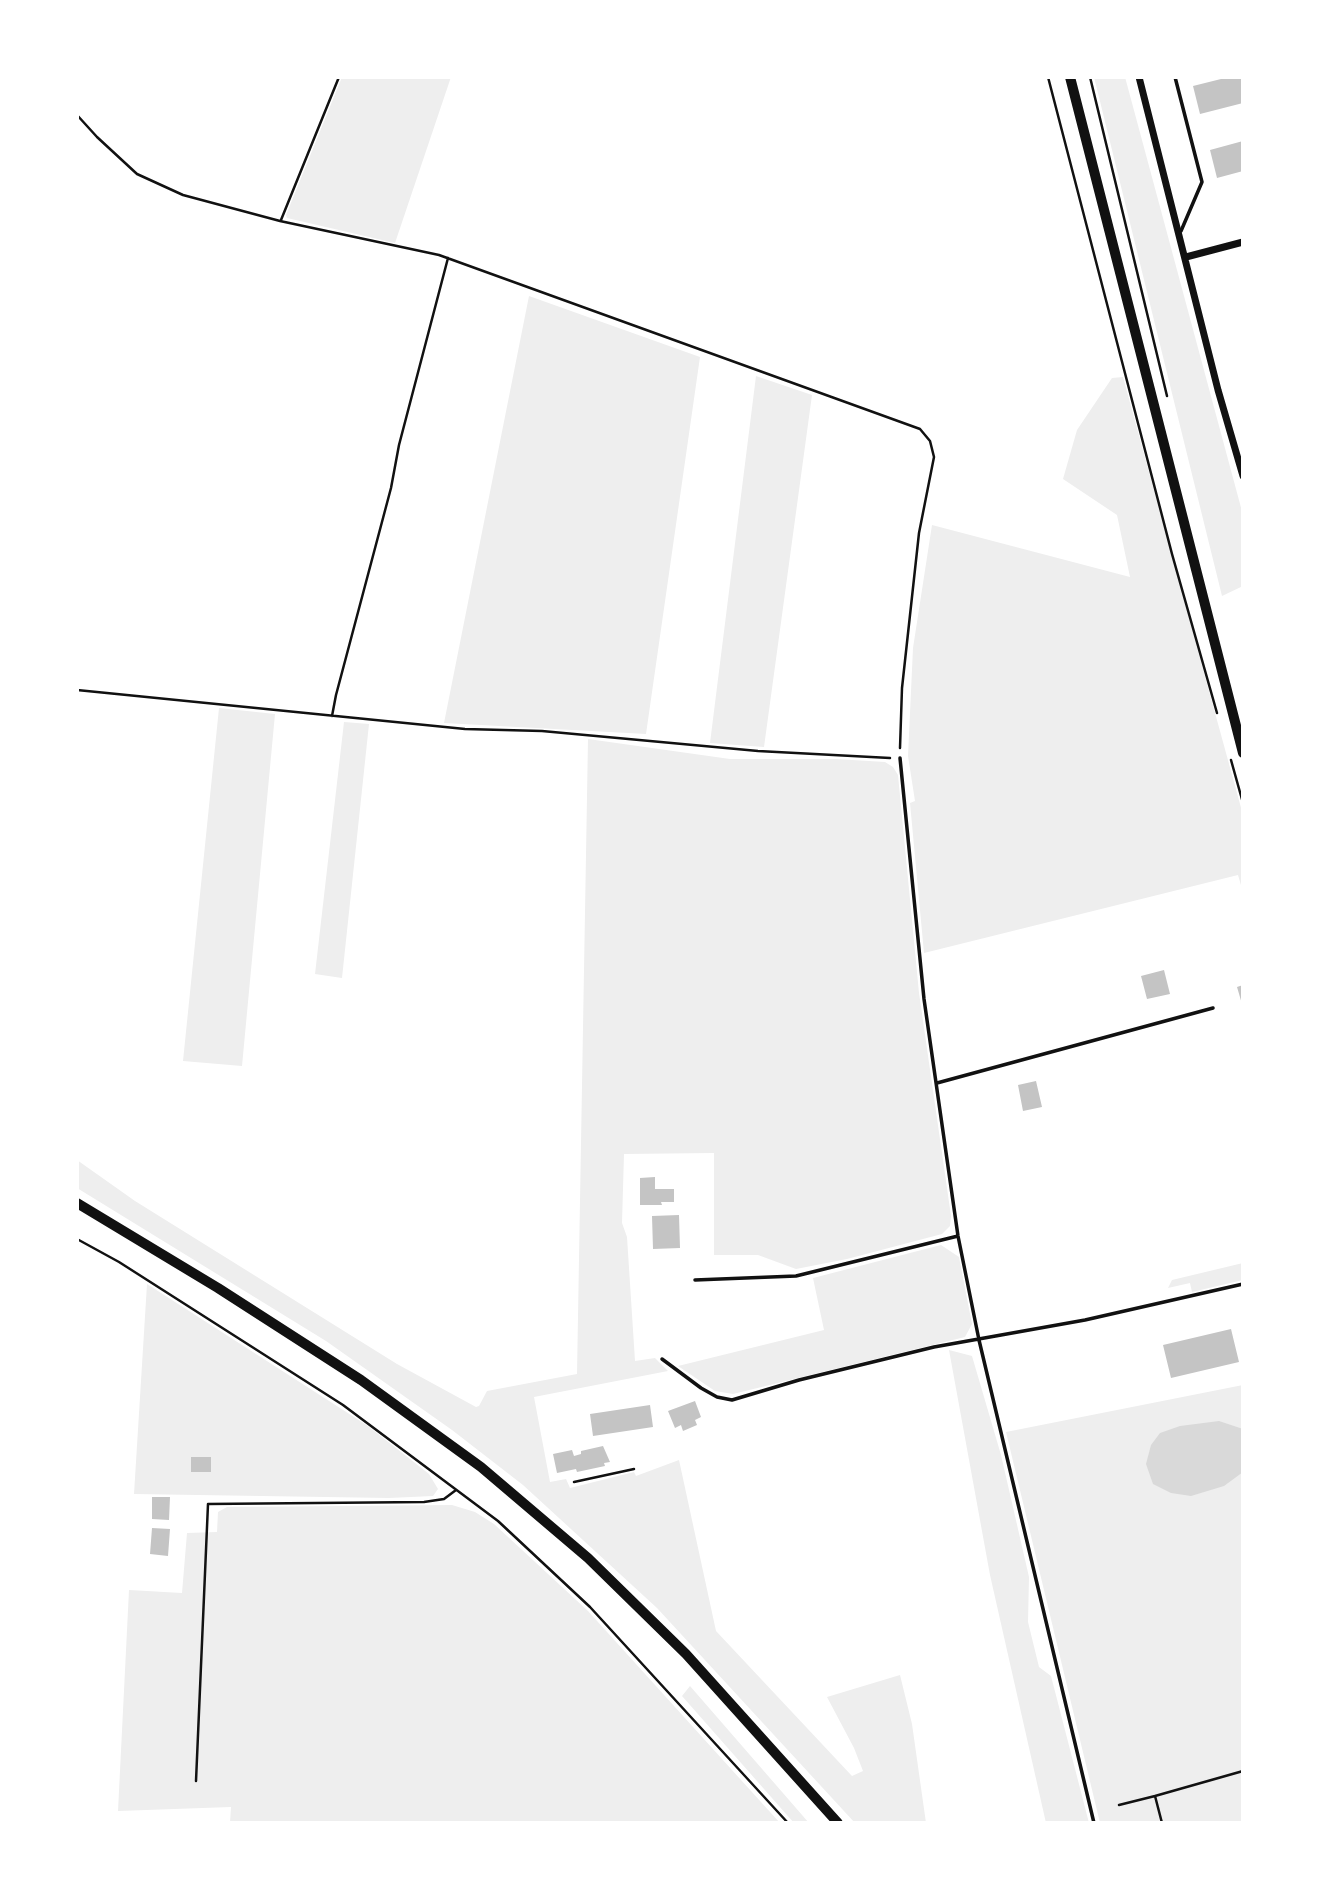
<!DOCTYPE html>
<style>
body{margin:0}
#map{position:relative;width:1320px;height:1900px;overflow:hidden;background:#fff;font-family:"Work Sans",sans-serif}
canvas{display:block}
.frame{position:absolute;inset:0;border:79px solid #fff;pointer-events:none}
</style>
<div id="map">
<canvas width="1320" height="1900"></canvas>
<div class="frame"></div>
</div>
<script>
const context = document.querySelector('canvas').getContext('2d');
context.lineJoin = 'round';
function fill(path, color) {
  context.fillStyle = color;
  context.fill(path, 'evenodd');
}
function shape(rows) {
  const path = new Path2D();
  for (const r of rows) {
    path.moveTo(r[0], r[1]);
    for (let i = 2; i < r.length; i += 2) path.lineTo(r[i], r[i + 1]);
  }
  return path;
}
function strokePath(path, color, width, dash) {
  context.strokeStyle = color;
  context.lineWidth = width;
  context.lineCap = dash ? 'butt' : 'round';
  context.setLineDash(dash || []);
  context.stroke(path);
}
const green = shape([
 [342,77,451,77,395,243,287,218,286,215],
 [1094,77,1125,77,1243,515,1243,586,1222,596],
 [529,296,700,357,646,734,444,723],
 [756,376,812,395,764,747,710,743],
 [1123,377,1243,815,1243,892,1238,875,924,953,910,803,915,801,908,756,913,648,932,525,1130,577,1117,515,1063,479,1077,430,1112,378],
 [219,708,275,714,242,1066,183,1061],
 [344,722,369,724,342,978,315,974],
 [588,739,730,759,836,759,885,762,893,767,898,775,919,993,951,1216,950,1226,942,1234,847,1259,796,1269,758,1255,714,1255,714,1153,624,1154,622,1223,627,1237,635,1361,655,1358,668,1371,534,1397,550,1482,566,1479,570,1488,634,1472,636,1476,679,1460,716,1631,852,1776,863,1771,854,1748,827,1697,900,1675,912,1724,926,1823,855,1823,657,1608,523,1485,452,1430,326,1341,77,1188,77,1160,135,1201,397,1364,476,1407,479,1406,487,1391,577,1374],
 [941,1245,959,1257,972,1324,965,1337,733,1394,715,1391,678,1366,824,1330,813,1278],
 [1243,1263,1243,1280,1192,1292,1190,1283,1168,1288,1172,1280],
 [147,1284,368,1426,429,1474,438,1489,433,1496,389,1498,134,1494],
 [949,1350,972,1356,1001,1455,1029,1577,1028,1622,1039,1667,1051,1676,1089,1823,1046,1823,990,1575],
 [1243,1385,1243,1823,1100,1823,1006,1432],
 [452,1505,475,1512,494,1524,588,1611,780,1823,230,1823,231,1807,118,1811,129,1590,182,1593,187,1533,217,1532,218,1512,227,1507],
 [690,1686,809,1823,794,1823,682,1696]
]);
const water = shape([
 [1219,1421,1243,1429,1243,1472,1224,1486,1191,1496,1171,1493,1153,1484,1146,1464,1151,1445,1160,1433,1180,1426]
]);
const building = shape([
 [1229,77,1243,77,1243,103,1200,114,1193,86],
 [1243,141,1243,171,1217,178,1210,150],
 [1164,970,1170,994,1147,999,1141,976],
 [1243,985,1243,1004,1242,1004,1237,987],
 [1036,1081,1042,1107,1023,1111,1018,1085],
 [655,1177,655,1189,674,1189,674,1202,661,1202,662,1205,640,1205,640,1178],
 [679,1215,680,1248,653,1249,652,1216],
 [1231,1329,1239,1362,1171,1378,1163,1345],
 [695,1401,701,1417,695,1420,697,1425,683,1431,681,1425,675,1428,668,1411],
 [650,1405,653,1427,593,1436,590,1414],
 [603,1446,610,1462,604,1463,605,1466,577,1472,576,1469,557,1473,553,1454,572,1450,574,1456,581,1454,581,1451],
 [191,1457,211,1457,211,1472,191,1472],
 [152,1497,170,1497,169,1520,152,1519],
 [152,1528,170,1529,168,1556,150,1554]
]);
const path = shape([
 [1048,77,1172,554,1217,713],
 [1090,77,1167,396],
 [77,115,97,137,137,174,183,195,280,221,439,255,920,429,930,441,934,457,919,533,902,688,900,748],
 [281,220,339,77],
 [77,690,465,729,542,731,758,751,890,758],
 [332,716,336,695,391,488,399,445,448,258],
 [1231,760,1243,803],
 [77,1239,119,1262,343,1405,498,1521,590,1607,788,1823],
 [574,1482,634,1469],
 [196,1781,208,1504,424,1502,444,1499,456,1490],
 [1155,1796,1243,1771],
 [1119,1805,1155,1796,1162,1823]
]);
const service = shape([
 [1175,77,1202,182,1181,231],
 [900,758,924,999,958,1236,979,1340,1094,1823],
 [937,1083,1213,1008],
 [695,1280,796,1276,958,1236],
 [662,1359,701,1388,717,1397,732,1400,799,1380,934,1347,1085,1320,1243,1284]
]);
const minor = shape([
 [1139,77,1218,390,1243,476],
 [1186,257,1243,242]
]);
const secondary = shape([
 [1070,77,1243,753]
]);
const primary = shape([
 [77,1203,218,1288,361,1380,481,1467,588,1558,686,1654,838,1823]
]);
fill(green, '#eee');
fill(water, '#d9d9d9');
fill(building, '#c4c4c4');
strokePath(path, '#111', 2.5);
strokePath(service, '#111', 3.5);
strokePath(minor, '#111', 7);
strokePath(secondary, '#111', 10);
strokePath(primary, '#111', 10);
</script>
